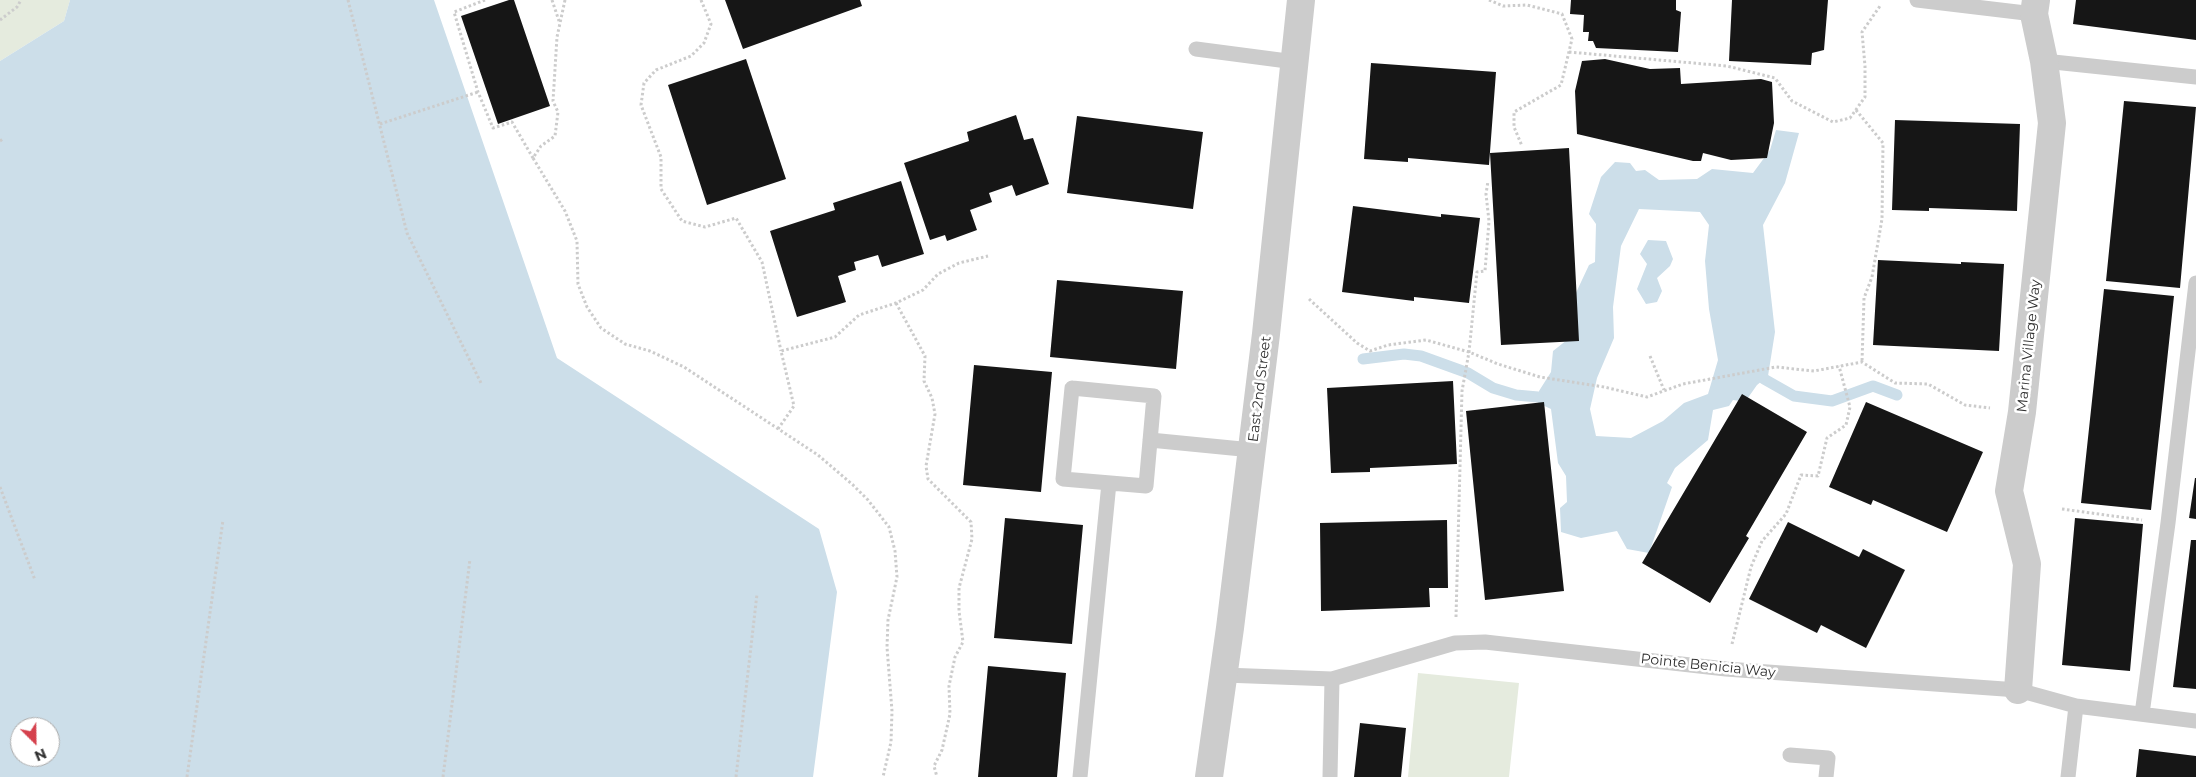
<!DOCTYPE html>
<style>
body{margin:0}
#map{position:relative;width:2196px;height:777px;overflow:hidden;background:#fff;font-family:Montserrat,sans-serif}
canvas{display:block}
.north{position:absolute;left:10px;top:717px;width:50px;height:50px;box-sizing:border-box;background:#fff;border:1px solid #acacac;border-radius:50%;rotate:157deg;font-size:14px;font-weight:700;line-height:20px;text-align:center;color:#2f2f2f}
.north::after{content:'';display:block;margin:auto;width:18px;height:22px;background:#d5414d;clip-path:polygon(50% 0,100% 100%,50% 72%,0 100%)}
</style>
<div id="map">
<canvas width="2196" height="777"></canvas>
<div class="north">N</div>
</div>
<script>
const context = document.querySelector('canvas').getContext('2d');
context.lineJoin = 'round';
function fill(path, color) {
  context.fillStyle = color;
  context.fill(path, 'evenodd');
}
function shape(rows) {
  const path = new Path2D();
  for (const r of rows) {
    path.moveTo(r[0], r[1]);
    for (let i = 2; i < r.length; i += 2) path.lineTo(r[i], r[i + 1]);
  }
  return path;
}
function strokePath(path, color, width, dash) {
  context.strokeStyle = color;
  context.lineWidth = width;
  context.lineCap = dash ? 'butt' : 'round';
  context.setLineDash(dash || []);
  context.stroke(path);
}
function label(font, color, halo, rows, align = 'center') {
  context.font = font + ' Montserrat,sans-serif';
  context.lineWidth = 5;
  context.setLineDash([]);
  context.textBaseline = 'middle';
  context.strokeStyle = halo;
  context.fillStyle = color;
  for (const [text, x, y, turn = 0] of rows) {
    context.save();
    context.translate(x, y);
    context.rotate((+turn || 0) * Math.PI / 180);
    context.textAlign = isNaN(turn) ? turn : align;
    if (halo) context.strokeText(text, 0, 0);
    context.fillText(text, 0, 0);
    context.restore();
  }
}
const green = shape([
 [0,0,70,0,64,21,0,61],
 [1418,673,1519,683,1509,777,1408,777]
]);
const water = shape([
 [70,0,434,0,557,358,819,529,837,592,813,777,0,777,0,61,64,21],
 [20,727,50,727,50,757,20,757],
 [1776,130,1799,133,1785,183,1763,225,1775,332,1768,376,1757,385,1745,402,1733,400,1729,406,1713,410,1708,440,1675,468,1667,483,1672,487,1649,553,1627,549,1617,531,1581,538,1561,532,1560,508,1567,502,1566,476,1558,463,1551,409,1538,403,1539,391,1551,372,1553,351,1567,340,1567,312,1589,265,1595,262,1596,224,1589,214,1601,177,1615,162,1630,163,1636,171,1645,170,1659,180,1697,179,1712,169,1753,173,1770,150],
 [1639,209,1700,212,1709,225,1705,261,1709,309,1718,360,1708,394,1684,403,1663,421,1631,438,1596,436,1590,409,1597,378,1614,338,1613,307,1621,246],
 [1648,240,1666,241,1673,259,1670,266,1657,278,1662,291,1657,302,1646,304,1637,289,1647,264,1640,254]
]);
const stream = shape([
 [1363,359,1404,354,1421,356,1468,373,1493,388,1516,395,1538,397],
 [1764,379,1794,396,1832,401,1873,386,1897,395]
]);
const building = shape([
 [509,0,514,0,550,106,498,124,461,16],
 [725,0,860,0,862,6,743,49],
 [1571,0,1676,0,1676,10,1681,12,1678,52,1596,48,1593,41,1588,41,1589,32,1583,32,1584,15,1570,14],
 [1732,0,1828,0,1824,50,1812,53,1811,65,1729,61],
 [2076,0,2196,0,2196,40,2073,24],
 [746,59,786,179,707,205,668,85],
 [1605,59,1650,69,1680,68,1681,84,1761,79,1772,82,1774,123,1767,158,1731,160,1703,153,1701,161,1693,161,1577,134,1575,91,1582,61],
 [1371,63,1496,72,1489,165,1408,158,1408,162,1364,159],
 [2124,101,2196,107,2180,288,2106,281],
 [1016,115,1024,140,1033,138,1049,184,1016,196,1012,185,989,193,992,202,970,210,977,230,947,241,945,235,930,240,904,163,969,141,967,132],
 [1077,116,1203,132,1193,209,1067,193],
 [1895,120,2020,124,2017,211,1929,208,1929,211,1892,210],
 [1569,148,1579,341,1501,345,1490,153],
 [901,181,924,254,882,267,878,255,854,262,856,270,838,276,846,302,797,317,770,231,835,210,833,203],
 [1353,206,1441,217,1441,214,1480,218,1469,303,1414,297,1414,301,1342,292],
 [1878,260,1961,264,1961,262,2004,264,1999,351,1873,345],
 [1057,280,1183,291,1176,369,1050,357],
 [2104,289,2174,296,2151,510,2081,503],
 [974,365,1052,372,1041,492,963,485],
 [1453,381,1457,464,1370,468,1370,472,1331,473,1327,388],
 [1742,394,1807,432,1746,536,1749,538,1710,603,1642,563],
 [1544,402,1564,591,1485,600,1466,411],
 [1866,402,1983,452,1947,532,1873,500,1871,505,1829,487],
 [2195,478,2196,478,2196,519,2189,518],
 [1005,518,1083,525,1072,644,994,638],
 [2075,518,2143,524,2130,671,2062,665],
 [1447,520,1448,588,1429,588,1430,607,1321,611,1320,523],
 [1788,522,1859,557,1863,549,1905,570,1866,648,1821,625,1817,633,1749,599],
 [2191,540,2196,540,2196,689,2173,687],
 [988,666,1066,673,1057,777,978,777],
 [1360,723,1406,728,1401,777,1354,777],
 [2139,749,2196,756,2196,777,2136,777]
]);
const path = shape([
 [348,0,407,233,481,383],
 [485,0,454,12,478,92,493,128,512,122,533,158],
 [552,0,559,21],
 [565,0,557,37,553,101,558,112,555,136,541,146,533,158,565,211,577,241,578,284,587,307,601,328,625,344,650,351,684,367,818,455,853,485,868,500,889,527,895,551,897,577,888,620,887,647,892,711,891,742,883,777],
 [701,0,711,24,704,43,691,56,656,70,644,83,641,105,661,157,661,189,682,221,705,227,736,218,762,262,781,351],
 [1489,0,1503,6,1527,5,1562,14,1572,39,1561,85,1514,112,1514,127,1522,146],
 [0,20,17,7,21,0],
 [1569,52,1727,66,1775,78,1792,101,1833,122,1850,118,1865,97,1865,66,1862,32,1880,6],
 [1856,110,1883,143,1882,219,1872,277,1864,298,1862,362],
 [380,124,478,92],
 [0,141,3,139],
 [1309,299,1357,343,1370,351,1388,345,1426,340,1469,352,1498,364,1540,377,1604,387,1647,397,1683,384,1776,367,1814,371,1862,362,1895,383,1928,384,1965,405,1990,408],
 [896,303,925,356,924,381,932,398,935,414,926,466,928,479,971,522,972,539,959,588,959,611,963,642,955,657,949,686,950,714,942,750,934,766,937,777],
 [1650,356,1664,390],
 [778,429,794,406,781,351,835,337,859,315,896,303,923,290,938,274,959,263,988,256],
 [0,487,35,580],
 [2062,509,2142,520],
 [1456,617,1462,391,1469,352,1477,272,1485,271,1489,221,1486,194,1488,181],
 [1732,644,1751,567,1762,541,1786,514,1801,475,1818,476,1827,438,1846,425,1850,407,1839,366],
 [187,777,223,520],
 [443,777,470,559],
 [736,777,757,594]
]);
const service = shape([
 [1917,0,2034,14],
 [1196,49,1295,62],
 [2044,61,2196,77],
 [1072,388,1154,396,1146,486,1063,479,1072,388],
 [1150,440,1252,450],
 [1224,675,1332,679,1455,643,1485,642,1726,669,2018,690,2076,706,2196,721],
 [2142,714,2168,523,2196,283],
 [1790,755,1828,758,1826,777],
 [1080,777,1109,483],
 [1330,777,1332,679],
 [2068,777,2076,706]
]);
const minor = shape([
 [2018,690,2027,564,2009,491,2022,412,2052,123,2044,61,2034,14,2036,0],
 [1209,777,1230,628,1266,334,1301,0]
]);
const streetNames = [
 ["Marina Village Way",2029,346,-84],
 ["East 2nd Street",1260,389,-83],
 ["Pointe Benicia Way",1708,666,6]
];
fill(green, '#e5ebde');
fill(water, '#ccdee9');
strokePath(stream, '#ccdee9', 11);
fill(building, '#161616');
strokePath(path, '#ccc', 3, [2.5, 2.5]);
strokePath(service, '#ccc', 15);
strokePath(minor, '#ccc', 28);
label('14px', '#2f2f2f', '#fff', streetNames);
</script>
